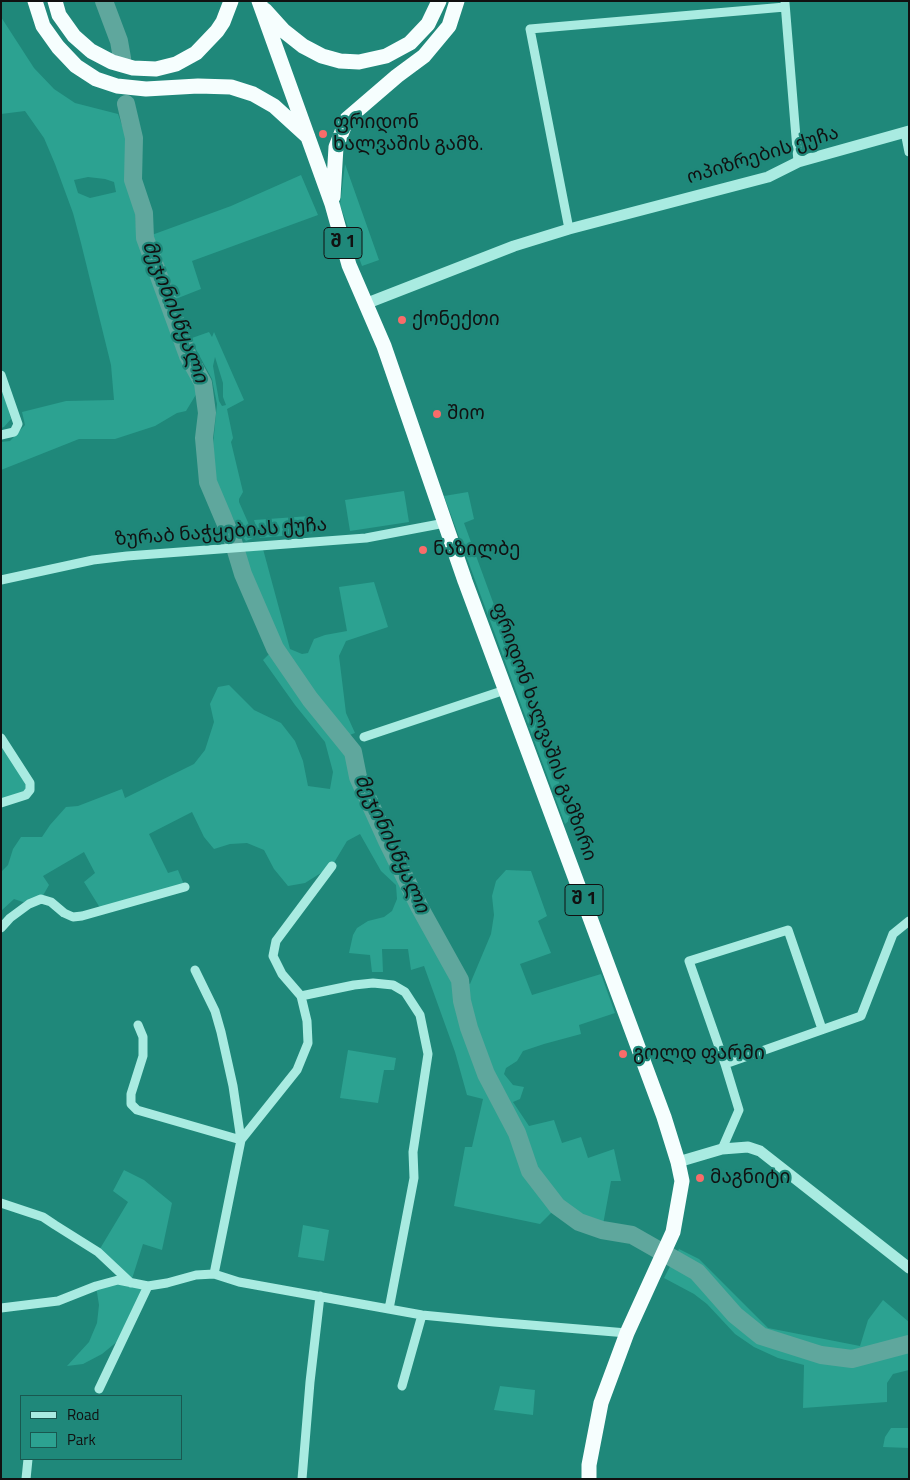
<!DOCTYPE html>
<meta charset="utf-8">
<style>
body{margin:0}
#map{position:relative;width:910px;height:1480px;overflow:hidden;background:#1f887a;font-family:"Titillium Web",sans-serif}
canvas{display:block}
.frame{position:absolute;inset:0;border:2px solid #111;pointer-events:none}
.legend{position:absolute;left:20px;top:1395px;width:162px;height:65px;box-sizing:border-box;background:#1f887a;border:1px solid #195850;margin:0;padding:6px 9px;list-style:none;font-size:15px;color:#111}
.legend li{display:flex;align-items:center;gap:10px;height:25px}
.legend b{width:25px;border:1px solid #195850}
</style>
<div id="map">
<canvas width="910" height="1480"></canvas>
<div class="frame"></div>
<ul class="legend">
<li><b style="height:6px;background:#a9ebe1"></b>Road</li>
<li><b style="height:14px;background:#2ca291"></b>Park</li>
</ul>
</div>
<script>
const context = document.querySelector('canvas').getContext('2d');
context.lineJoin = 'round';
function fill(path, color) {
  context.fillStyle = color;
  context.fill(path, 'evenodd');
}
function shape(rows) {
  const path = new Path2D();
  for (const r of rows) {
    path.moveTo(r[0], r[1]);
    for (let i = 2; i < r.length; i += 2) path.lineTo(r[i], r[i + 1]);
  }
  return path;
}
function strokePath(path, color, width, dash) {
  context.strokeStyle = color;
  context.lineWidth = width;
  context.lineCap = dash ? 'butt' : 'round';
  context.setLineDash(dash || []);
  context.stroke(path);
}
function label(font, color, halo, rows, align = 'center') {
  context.font = font + ' "Titillium Web","Noto Sans Georgian",sans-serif';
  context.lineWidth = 4.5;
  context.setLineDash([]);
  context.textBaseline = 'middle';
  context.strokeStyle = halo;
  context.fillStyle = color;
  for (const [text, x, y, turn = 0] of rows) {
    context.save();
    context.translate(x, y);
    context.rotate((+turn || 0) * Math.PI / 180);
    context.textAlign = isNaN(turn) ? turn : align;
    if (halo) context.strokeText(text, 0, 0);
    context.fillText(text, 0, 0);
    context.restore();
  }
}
const green = shape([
 [1,17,34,68,54,89,75,103,118,114,129,145,126,182,134,202,136,226,180,347,200,388,186,411,177,413,155,426,115,439,79,439,1,470,1,442,10,441,25,425,22,412,66,401,114,400,111,365,81,243,73,213,55,164,44,138,25,111,1,114],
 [88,177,105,179,114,182,116,192,90,198,78,193,74,180],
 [345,164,379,260,362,266,340,205],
 [301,175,318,215,192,261,201,289,173,300,162,279,149,236,231,206],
 [209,332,212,337,214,332,244,400,227,409,233,438,231,442,243,492,239,499,239,502,254,536,253,538,246,541,240,534,233,518,217,490,213,445,217,404,212,379,191,340,192,338],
 [215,357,223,383,223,397,226,405,222,406,219,401,213,366],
 [1,383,11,419,4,427,1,428],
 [404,491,409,522,350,531,345,500],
 [468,492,474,519,464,523,572,818,565,824,444,496],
 [310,516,314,533,260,538,254,520],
 [263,549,290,649,302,654,308,653,314,639,325,635,347,631,339,587,374,582,388,627,346,641,339,656,346,713,355,733,341,738,353,752,358,777,420,908,460,980,470,984,491,934,494,915,492,896,496,881,506,870,531,871,547,916,538,921,551,953,520,964,532,995,601,974,615,1013,579,1025,581,1034,544,1044,523,1051,517,1061,506,1068,504,1074,513,1085,524,1087,520,1099,513,1102,529,1126,554,1120,562,1143,581,1137,588,1158,614,1149,621,1181,611,1181,602,1230,579,1222,558,1206,540,1224,454,1206,465,1147,472,1147,483,1099,467,1095,455,1052,424,966,411,970,408,949,382,949,383,972,372,972,370,955,349,953,353,935,357,928,368,921,384,917,392,911,397,899,396,885,381,871,360,834,347,841,332,866,305,883,288,886,274,869,264,850,247,843,230,844,214,849,204,837,192,812,149,834,168,873,178,870,185,887,102,911,84,882,95,873,84,852,43,876,49,885,41,899,29,904,14,899,1,911,1,872,8,865,13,849,21,837,42,837,50,825,66,807,78,806,122,789,125,798,194,764,205,750,214,722,210,704,218,687,229,685,254,710,281,723,295,741,303,761,308,786,330,789,333,772,325,742,295,705,263,660,275,648,280,648,242,552],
 [1,738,30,790,1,803],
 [348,1050,396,1058,394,1070,384,1070,378,1103,340,1098],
 [124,1170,144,1180,172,1203,162,1250,143,1244,131,1282,148,1286,124,1336,102,1354,83,1364,67,1366,89,1342,97,1323,99,1305,96,1286,129,1282,98,1252,128,1202,113,1191],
 [303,1225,329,1230,324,1261,298,1257],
 [679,1249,699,1259,768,1328,860,1346,868,1320,883,1300,909,1322,909,1370,893,1374,887,1383,887,1402,803,1408,804,1365,778,1358,754,1347,735,1334,707,1304,694,1294,664,1278],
 [500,1386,535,1390,533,1415,494,1410],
 [891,1428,909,1428,909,1448,883,1447,885,1437]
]);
const river = shape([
 [104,1,119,41,122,58],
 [126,104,134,138,133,180,144,213,145,238,188,356,203,383,207,413,204,438,208,482,233,541,243,574,275,648,310,699,353,752,358,777,387,841,420,908,460,980,462,1001,469,1028,486,1074,517,1133,530,1171,557,1206,579,1222,602,1230,632,1235,697,1272,735,1315,761,1336,821,1355,852,1359,909,1344]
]);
const minor = shape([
 [785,3,798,162],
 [905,132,909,152],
 [569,229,530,29,785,7],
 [1,375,18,424,14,432,1,435],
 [1,580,93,560,127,556,366,538,445,523],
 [364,737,505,690],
 [1,738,30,783,30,790,26,795,1,803],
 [1,928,10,918,29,904,41,899,51,902,64,913,73,917,82,916,185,887],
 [195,970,215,1011,221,1032,233,1086,241,1140,214,1274],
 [301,996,354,985,373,983,393,985,405,992,420,1015,428,1054,413,1152,414,1178,389,1309],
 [138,1025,143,1037,143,1056,131,1094,131,1104,137,1110,241,1140,297,1070,308,1043,307,1021,301,996,282,974,273,956,276,941,332,866],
 [725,1064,861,1016,893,934,909,921],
 [722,1149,739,1110,725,1064,689,961,788,930,822,1029],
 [1,1203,43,1217,55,1225,98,1252,131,1283],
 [1,1308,58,1301,96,1286,118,1280,148,1286,167,1283,196,1275,214,1274,239,1282,422,1315,494,1322,627,1333],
 [402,1386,422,1315],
 [99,1389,148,1286],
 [26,1479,28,1459],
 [302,1479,310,1382,320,1296]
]);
const tertiary = shape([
 [365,304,514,246,569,229,768,177,798,162,909,131],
 [678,1162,722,1149,748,1147,760,1151,909,1268]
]);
const trunk = shape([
 [35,1,43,26,58,47,76,66,96,79,117,86,146,89,198,86,231,87,253,94,274,106,308,137],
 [55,1,59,15,74,36,91,51,112,62,133,68,156,69,176,64,196,53,217,31,223,22,231,1],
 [259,1,332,204,349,265,384,346,465,581,664,1117,678,1162,682,1181,673,1232,627,1333,601,1403,589,1465,589,1479],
 [265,10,284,31,303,46,322,56,340,61,359,62,386,56,410,43,428,24,439,1],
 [333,197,336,147,347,119,397,76,424,56,449,26,457,1]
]);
const markers = [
 [323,134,5,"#f96c6a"],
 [402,320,5,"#f96c6a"],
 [437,414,5,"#f96c6a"],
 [423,550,5,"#f96c6a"],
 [623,1054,5,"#f96c6a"],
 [700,1178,5,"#f96c6a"]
];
const shields = [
 [343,243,38],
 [584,900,38]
];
const shieldNames = [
 ["შ 1",343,243],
 ["შ 1",584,900]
];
const poiNames = [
 ["ფრიდონ",333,123],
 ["ხალვაშის გამზ.",333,145],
 ["ქონექთი",412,320],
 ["შიო",447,414],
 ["ნაზილბე",433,550],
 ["გოლდ ფარმი",633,1054],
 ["მაგნიტი",710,1178]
];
const streetNames = [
 ["ოპიზრების ქუჩა",763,156,-17],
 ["ზურაბ ნაჭყებიას ქუჩა",221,533,-4],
 ["ფრიდონ ხალვაშის გამზირი",543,732,70]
];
const waterNames = [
 ["მეჯინისწყალი",174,312,69],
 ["მეჯინისწყალი",391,844,65]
];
fill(green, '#2ca291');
strokePath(river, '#5fa79d', 18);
strokePath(minor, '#a9ebe1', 9);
strokePath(tertiary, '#a9ebe1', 11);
strokePath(trunk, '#f6fefe', 15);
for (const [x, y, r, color] of markers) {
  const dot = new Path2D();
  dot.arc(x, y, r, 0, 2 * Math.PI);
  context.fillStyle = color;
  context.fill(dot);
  strokePath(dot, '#1f887a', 2);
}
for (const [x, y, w] of shields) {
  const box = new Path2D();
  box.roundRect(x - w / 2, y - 15.5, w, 31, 4);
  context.fillStyle = '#1f887a';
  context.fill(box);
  strokePath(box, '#111', 1);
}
label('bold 18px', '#111', null, shieldNames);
label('19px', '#111', '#1f887a', poiNames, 'left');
label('19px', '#111', '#1f887a', streetNames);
label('italic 20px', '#111', '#1f887a', waterNames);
</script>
